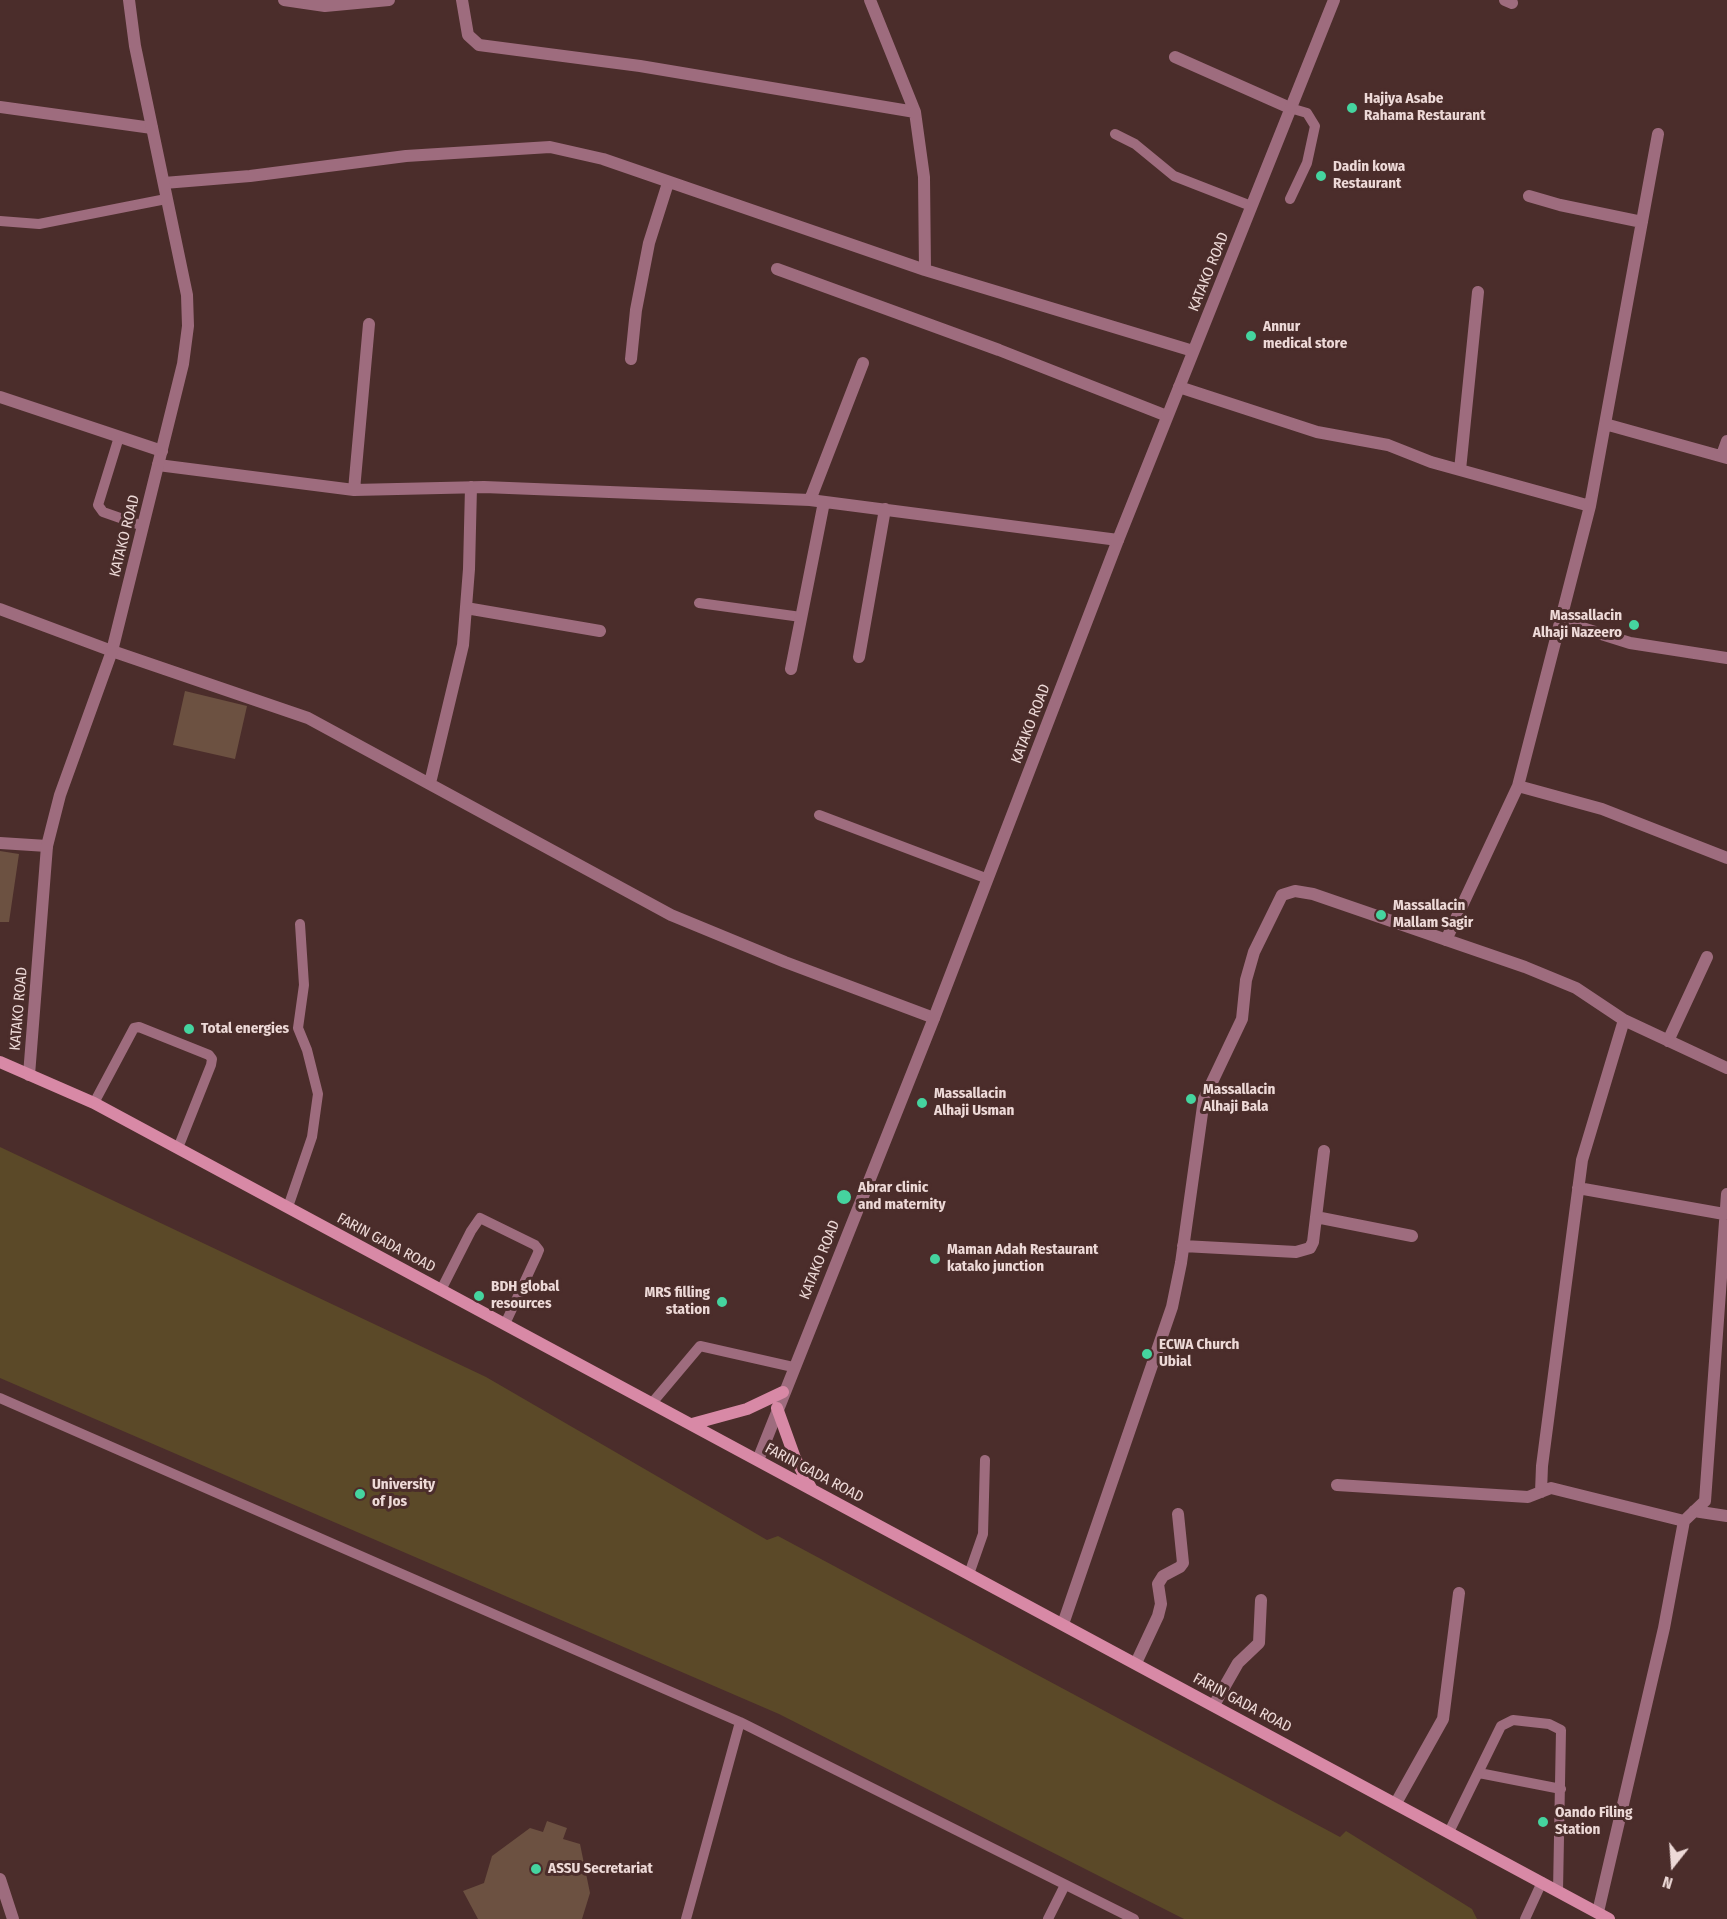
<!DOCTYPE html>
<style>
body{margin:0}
#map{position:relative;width:1727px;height:1919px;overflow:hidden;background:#4b2d2b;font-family:"Fira Sans Condensed",sans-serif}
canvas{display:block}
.north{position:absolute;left:1643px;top:1835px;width:60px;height:60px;-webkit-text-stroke:4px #4b2d2b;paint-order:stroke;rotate:197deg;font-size:16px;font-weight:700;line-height:24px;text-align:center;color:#edd9d7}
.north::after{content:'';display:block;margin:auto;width:21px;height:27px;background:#edd9d7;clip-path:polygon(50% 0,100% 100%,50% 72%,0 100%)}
</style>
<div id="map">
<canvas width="1727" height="1919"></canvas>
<div class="north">N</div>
</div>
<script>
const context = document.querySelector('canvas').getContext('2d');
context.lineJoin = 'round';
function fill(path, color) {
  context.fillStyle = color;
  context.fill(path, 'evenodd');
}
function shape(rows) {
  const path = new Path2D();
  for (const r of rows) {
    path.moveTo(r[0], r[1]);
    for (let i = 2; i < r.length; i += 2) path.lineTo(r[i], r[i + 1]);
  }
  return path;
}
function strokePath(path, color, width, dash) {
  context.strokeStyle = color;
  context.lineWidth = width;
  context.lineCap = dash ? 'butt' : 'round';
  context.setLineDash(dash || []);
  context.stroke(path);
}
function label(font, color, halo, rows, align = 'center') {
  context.font = font + ' "Fira Sans Condensed",sans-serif';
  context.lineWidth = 6;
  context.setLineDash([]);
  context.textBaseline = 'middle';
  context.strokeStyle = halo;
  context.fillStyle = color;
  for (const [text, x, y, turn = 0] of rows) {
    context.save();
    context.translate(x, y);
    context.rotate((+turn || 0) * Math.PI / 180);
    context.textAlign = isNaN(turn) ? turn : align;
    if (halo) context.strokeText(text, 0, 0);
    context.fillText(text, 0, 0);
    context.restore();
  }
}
const green = shape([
 [0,1147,486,1377,767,1540,778,1536,1340,1837,1346,1831,1472,1909,1477,1919,1184,1919,779,1714,0,1378]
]);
const building = shape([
 [185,691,247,706,235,759,173,745],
 [0,851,19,854,9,922,0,922],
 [547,1821,567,1828,563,1839,580,1844,590,1893,582,1919,478,1919,463,1891,484,1883,492,1856,530,1828,543,1832]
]);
const service = shape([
 [1115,134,1135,144,1174,176,1251,206],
 [1290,199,1307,163,1315,126,1307,113,1290,108],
 [0,221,39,224,166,199],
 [119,437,98,505,103,512,143,526],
 [699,603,801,617],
 [819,815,988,879],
 [94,1103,134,1028,139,1027,209,1055,212,1059,211,1065,178,1148],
 [288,1207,312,1137,318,1094,307,1050,298,1028,304,985,300,924],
 [441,1290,471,1231,480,1218,535,1245,539,1250,537,1255,505,1324],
 [0,1398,740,1722,1134,1919],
 [652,1403,700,1346,793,1367],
 [969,1574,983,1534,985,1460],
 [1479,1773,1561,1789],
 [1449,1832,1501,1726,1513,1720,1549,1724,1561,1730,1558,1891],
 [686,1919,740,1722],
 [1048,1919,1065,1885],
 [1525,1919,1542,1882]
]);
const minor = shape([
 [284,0,325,6,389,0],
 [462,0,468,35,479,45,640,66,915,112],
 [870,0,915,112,924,177,925,270],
 [1505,0,1512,3],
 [1175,57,1290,108],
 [0,107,152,128],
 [164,183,250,176,406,156,550,147,603,159,925,270,1193,351],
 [1529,196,1560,205,1642,222],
 [777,269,999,350,1167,416],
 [631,359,636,310,649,243,668,183],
 [1179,387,1317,432,1388,445,1431,462,1590,506],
 [0,397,162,451],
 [1605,424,1727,458],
 [1722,455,1727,441],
 [158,465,354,490,484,487,810,500,1118,540],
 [1460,470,1478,292],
 [354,490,369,324],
 [810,500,863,363],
 [466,608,600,631],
 [0,609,112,651,308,718,671,915,785,962,934,1018],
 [1560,621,1630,643,1727,658],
 [859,657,885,509],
 [791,669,824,502],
 [430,783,463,645,469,569,471,487],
 [1518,786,1602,809,1727,858],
 [0,843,47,846],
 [1446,940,1518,786,1590,506,1658,134],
 [1668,1041,1707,957],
 [1578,1188,1724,1214],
 [1316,1217,1412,1236],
 [1183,1246,1296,1252,1310,1248,1313,1242,1324,1151],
 [1337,1485,1528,1497,1551,1488,1684,1521],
 [1541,1492,1542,1466,1582,1160,1624,1020],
 [1694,1511,1727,1516],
 [1063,1624,1172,1307,1181,1263,1204,1099,1242,1019,1246,980,1254,952,1282,895,1295,891,1313,894,1525,967,1576,988,1624,1020,1727,1068],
 [1136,1663,1158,1616,1161,1604,1158,1584,1163,1576,1180,1567,1183,1563,1178,1514],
 [1214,1705,1238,1663,1259,1643,1261,1600],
 [1396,1803,1443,1719,1459,1593],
 [0,1879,13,1919],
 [1598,1912,1664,1628,1684,1521,1705,1501,1727,1194]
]);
const tertiary = shape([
 [29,1075,47,846,60,795,112,651,183,364,188,326,187,295,135,46,129,0],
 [758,1460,934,1018,1118,540,1334,0]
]);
const secondary = shape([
 [0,1062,94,1103,1609,1919],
 [777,1408,795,1458,811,1488],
 [692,1424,747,1409,783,1392]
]);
const markers = [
 [1352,108,6,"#45d49f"],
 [1321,176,6,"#45d49f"],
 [1251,336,6,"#45d49f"],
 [1634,625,6,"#45d49f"],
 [1381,915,6,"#45d49f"],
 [189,1029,6,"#45d49f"],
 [1191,1099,6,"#45d49f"],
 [922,1103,6,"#45d49f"],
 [844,1197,8,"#45d49f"],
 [935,1259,6,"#45d49f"],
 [479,1296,6,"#45d49f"],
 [722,1302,6,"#45d49f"],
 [1147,1354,6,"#45d49f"],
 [360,1494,6,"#45d49f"],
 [1543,1822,6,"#45d49f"],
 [536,1869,6,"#45d49f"]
];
const poiNames = [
 ["Hajiya Asabe",1364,99],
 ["Rahama Restaurant",1364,116],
 ["Dadin kowa",1333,167],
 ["Restaurant",1333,184],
 ["Annur",1263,327],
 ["medical store",1263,344],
 ["Massallacin",1622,616,"right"],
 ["Alhaji Nazeero",1622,633,"right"],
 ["Massallacin",1393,906],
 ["Mallam Sagir",1393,923],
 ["Total energies",201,1029],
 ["Massallacin",1203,1090],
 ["Alhaji Bala",1203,1107],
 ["Massallacin",934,1094],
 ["Alhaji Usman",934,1111],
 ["Abrar clinic",858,1188],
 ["and maternity",858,1205],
 ["Maman Adah Restaurant",947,1250],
 ["katako junction",947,1267],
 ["BDH global",491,1287],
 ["resources",491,1304],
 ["MRS filling",710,1293,"right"],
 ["station",710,1310,"right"],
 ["ECWA Church",1159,1345],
 ["Ubial",1159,1362],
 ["University",372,1485],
 ["of Jos",372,1502],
 ["Oando Filing",1555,1813],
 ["Station",1555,1830],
 ["ASSU Secretariat",548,1869]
];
const streetNames = [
 ["KATAKO ROAD",1209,272,-68],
 ["KATAKO ROAD",125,536,-76],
 ["KATAKO ROAD",1031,724,-69],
 ["KATAKO ROAD",19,1009,-85],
 ["FARIN GADA ROAD",386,1243,28],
 ["KATAKO ROAD",820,1260,-68],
 ["FARIN GADA ROAD",814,1473,28],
 ["FARIN GADA ROAD",1242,1703,28]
];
fill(green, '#5b4928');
fill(building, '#6c5141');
strokePath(service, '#9e6c7e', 10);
strokePath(minor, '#9e6c7e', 12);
strokePath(tertiary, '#9e6c7e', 12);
strokePath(secondary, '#d889a6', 12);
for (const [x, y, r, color] of markers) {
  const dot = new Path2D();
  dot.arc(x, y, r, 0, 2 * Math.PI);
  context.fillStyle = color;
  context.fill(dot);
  strokePath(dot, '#4b2d2b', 2);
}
label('bold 15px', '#edd9d7', '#4b2d2b', poiNames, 'left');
label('15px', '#edd9d7', '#4b2d2b', streetNames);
</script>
